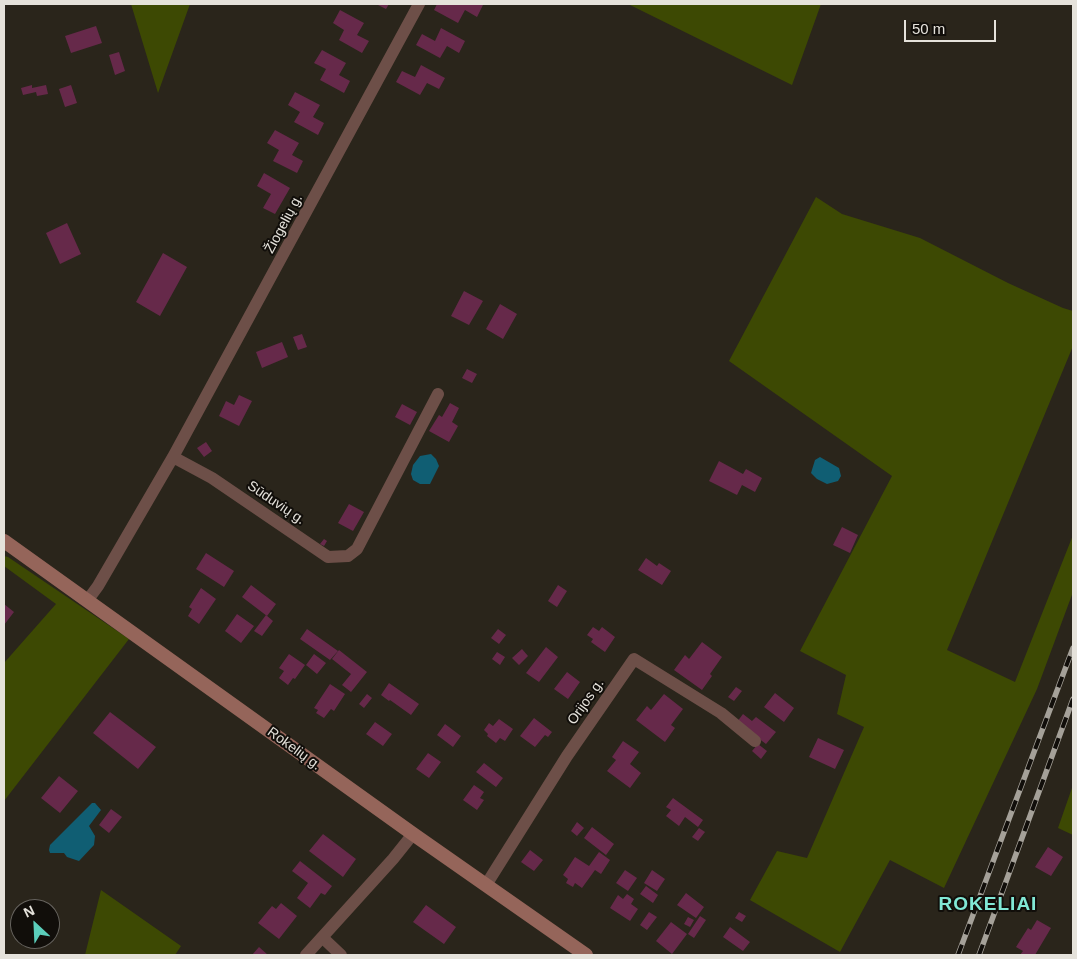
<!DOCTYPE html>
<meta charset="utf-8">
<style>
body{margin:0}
#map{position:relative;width:1077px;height:959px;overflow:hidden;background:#2a251b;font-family:Helvetica,sans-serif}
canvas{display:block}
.frame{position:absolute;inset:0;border:5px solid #e5e2db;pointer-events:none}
.north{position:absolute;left:10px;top:899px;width:50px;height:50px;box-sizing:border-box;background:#110e0a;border:1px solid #66635e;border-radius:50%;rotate:335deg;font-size:14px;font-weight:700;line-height:20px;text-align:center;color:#e5e2db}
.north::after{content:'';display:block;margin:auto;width:18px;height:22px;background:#5bcebb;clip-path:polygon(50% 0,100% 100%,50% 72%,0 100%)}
.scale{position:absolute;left:904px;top:20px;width:92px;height:22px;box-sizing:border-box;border:2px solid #e5e2db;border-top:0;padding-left:6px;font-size:15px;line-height:18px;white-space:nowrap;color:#e5e2db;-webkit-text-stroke:4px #110e0a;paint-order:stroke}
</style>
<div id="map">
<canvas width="1077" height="959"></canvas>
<div class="frame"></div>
<div class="north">N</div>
<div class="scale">50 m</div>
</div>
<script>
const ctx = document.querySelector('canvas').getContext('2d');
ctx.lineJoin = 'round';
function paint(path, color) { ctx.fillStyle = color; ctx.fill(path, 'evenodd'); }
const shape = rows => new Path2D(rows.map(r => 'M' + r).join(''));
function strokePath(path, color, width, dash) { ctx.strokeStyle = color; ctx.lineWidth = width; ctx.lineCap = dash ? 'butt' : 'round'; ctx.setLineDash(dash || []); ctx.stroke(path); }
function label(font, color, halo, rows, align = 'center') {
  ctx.font = font + ' Helvetica,sans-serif'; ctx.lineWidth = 4; ctx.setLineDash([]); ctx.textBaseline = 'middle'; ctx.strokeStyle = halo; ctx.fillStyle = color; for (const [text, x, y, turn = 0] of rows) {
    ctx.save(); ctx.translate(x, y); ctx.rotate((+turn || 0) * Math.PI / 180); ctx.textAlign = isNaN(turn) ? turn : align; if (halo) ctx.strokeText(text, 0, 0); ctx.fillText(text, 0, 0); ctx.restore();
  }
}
const green = shape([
 [131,4,190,4,158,93],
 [628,4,821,4,792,85],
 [816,197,842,214,920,238,1008,283,1063,308,1073,311,1073,346,947,650,1015,682,1073,535,1073,592,1037,689,944,888,890,860,840,952,750,900,777,851,807,858,864,727,837,714,846,675,800,651,892,476,729,361],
 [4,556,8,557,129,639,4,801,4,663,56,604,4,566],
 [1073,785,1073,835,1058,828],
 [101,890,181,946,175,955,85,955]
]);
const water = shape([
 [431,454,436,459,439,466,430,484,420,484,413,480,411,474,413,465,420,456],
 [820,457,839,468,841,476,838,481,827,484,817,479,811,473,815,460],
 [92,803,95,803,101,810,89,826,95,836,94,845,79,861,67,857,64,853,50,853,49,850,50,845]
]);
const building = shape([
 [376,4,389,4,386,9],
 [437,4,480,4,483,5,477,17,465,10,458,23,434,10],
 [340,10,364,23,357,35,369,41,362,53,339,40,344,30,333,23],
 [96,26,102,43,71,53,65,36],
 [441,28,465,41,459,53,447,46,440,58,416,45,422,34,435,41],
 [322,50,346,63,339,75,350,81,344,93,320,80,326,69,314,63],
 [119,52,125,71,115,75,109,55],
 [421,65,445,78,439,89,427,83,420,95,396,82,402,71,415,77],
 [32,85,32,88,46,85,48,94,37,96,36,92,23,95,21,88],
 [71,85,77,103,65,107,59,89],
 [295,92,320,105,313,117,324,123,318,135,294,122,300,112,288,105],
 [275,130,299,143,292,155,303,161,297,173,273,161,279,150,267,143],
 [264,173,290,188,275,214,263,208,271,194,257,186],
 [67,223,81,254,60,264,46,233],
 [163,253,187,267,160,316,136,302],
 [464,291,483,301,469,325,451,316],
 [500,304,517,314,503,339,486,329],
 [302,334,307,347,298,350,293,337],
 [282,342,288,357,262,368,256,352],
 [467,369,477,374,472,383,462,378],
 [239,395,252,401,239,426,219,416,226,401,234,405],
 [450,403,459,408,452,422,458,426,449,442,429,431,439,415,442,417],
 [402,404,417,412,410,425,395,417],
 [206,442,212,451,204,457,197,448],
 [719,461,743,474,746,469,762,478,755,492,742,485,737,495,709,481],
 [349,504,364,512,353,531,338,523],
 [842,527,858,535,850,553,833,545],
 [324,539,327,541,324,546,320,544],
 [206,553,234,571,224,587,196,569],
 [646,558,657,566,659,563,671,571,662,585,638,570],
 [251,585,276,604,267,616,242,597],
 [558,585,567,591,557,607,548,601],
 [201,588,216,599,199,624,188,616,192,609,189,607],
 [4,604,14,612,4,625],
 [237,614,254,626,241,643,225,631],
 [266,615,273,621,262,636,254,631],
 [593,627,599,631,602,627,615,637,605,652,591,642,593,639,587,635],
 [307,629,338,651,330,660,300,639],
 [498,629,506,635,499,644,491,638],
 [702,642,722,657,710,674,712,676,702,690,674,670,685,655,689,659],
 [546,647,558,657,539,682,526,673],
 [522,649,528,656,519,665,512,658],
 [339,650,367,672,351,692,342,685,351,674,332,659],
 [497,652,505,657,500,665,492,659],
 [289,654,305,665,295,679,293,678,288,685,279,678,284,671,279,668],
 [314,654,326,663,317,674,306,665],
 [567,672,580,682,568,699,554,689],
 [389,683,419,704,411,715,390,700,389,701,381,695],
 [330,684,345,694,334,711,331,709,324,718,316,713,318,710,314,708],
 [736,687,742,691,734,701,728,697],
 [775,693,794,708,784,722,764,707],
 [367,694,372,698,364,708,359,704],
 [664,694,683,709,671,725,675,728,665,742,636,720,647,706,651,710],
 [110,712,156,747,138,769,93,733],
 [743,714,752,721,756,717,776,732,766,744,737,722],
 [534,718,552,732,548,737,545,735,535,747,520,736],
 [499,719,513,729,505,741,500,738,496,743,487,736,488,734,484,730,489,723,493,726],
 [375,722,392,734,383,746,366,734],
 [445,724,461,736,453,747,437,735],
 [818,738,844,750,835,769,809,757],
 [623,741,639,752,630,764,641,773,630,788,607,771,616,760,612,757],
 [758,744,767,751,761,759,752,751],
 [428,753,441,762,429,778,416,769],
 [484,763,503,778,496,787,476,772],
 [59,776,78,791,60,813,41,798],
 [474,785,484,792,480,798,484,800,477,810,463,800],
 [673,798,703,820,698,827,685,817,679,826,666,816,671,810,666,807],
 [111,809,122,817,109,833,99,825],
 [577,822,584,828,577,836,571,831],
 [592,827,614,844,606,855,584,838],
 [699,828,705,832,698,841,692,837],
 [323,834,356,859,343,877,309,851],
 [1048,847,1063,857,1051,876,1035,867],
 [530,850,543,860,534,871,521,862],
 [599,852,610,860,601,874,595,870,582,888,575,883,573,887,566,883,568,879,563,875,575,857,589,866],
 [300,861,332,886,325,895,321,893,310,908,297,898,308,883,292,871],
 [625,870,637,878,628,891,616,883],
 [652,870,665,879,657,891,644,883],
 [646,886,658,895,653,903,640,894],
 [686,893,704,907,696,918,677,905],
 [627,894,634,899,631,904,638,909,630,921,610,908,618,895,623,899],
 [281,903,297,916,279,939,258,923,272,906,276,909],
 [426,905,456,927,444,944,413,922],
 [649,912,657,917,647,930,640,925],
 [739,912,746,916,742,922,735,918],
 [700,916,706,920,694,938,688,934],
 [688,917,694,920,690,927,684,924],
 [1037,920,1051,928,1035,955,1020,955,1023,951,1016,947,1028,928,1031,930],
 [671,922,687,934,672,954,656,941],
 [730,927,750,942,743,951,723,937],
 [259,947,268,955,252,955]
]);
const minor = shape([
 [173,457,212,478,328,557,348,556,357,549,438,394],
 [87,601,98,586,173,457,419,4],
 [486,885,567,756,634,659,721,713,755,741],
 [323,938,341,955],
 [306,955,393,859,413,834]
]);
const secondary = shape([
 [4,541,413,834,586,955]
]);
const rail = shape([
 [958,955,1073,648],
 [979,955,1073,699]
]);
const streetNames = [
 ["Žiogelių g.",284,224,-62],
 ["Sūduvių g.",276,503,34],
 ["Orijos g.",586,702,-55],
 ["Rokelių g.",294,749,36]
];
const districtNames = [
 ["ROKELIAI",988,905]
];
paint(green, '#3d4903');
paint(water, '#105e73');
paint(building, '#66294a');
strokePath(minor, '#6d4f48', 12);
strokePath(secondary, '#95655a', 14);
strokePath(rail, '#a5a199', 5.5);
strokePath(rail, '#110e0a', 4, [11]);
label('14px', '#e5e2db', '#110e0a', streetNames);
ctx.letterSpacing = '1px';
label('bold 19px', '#81e8d5', '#110e0a', districtNames);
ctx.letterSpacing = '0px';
</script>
